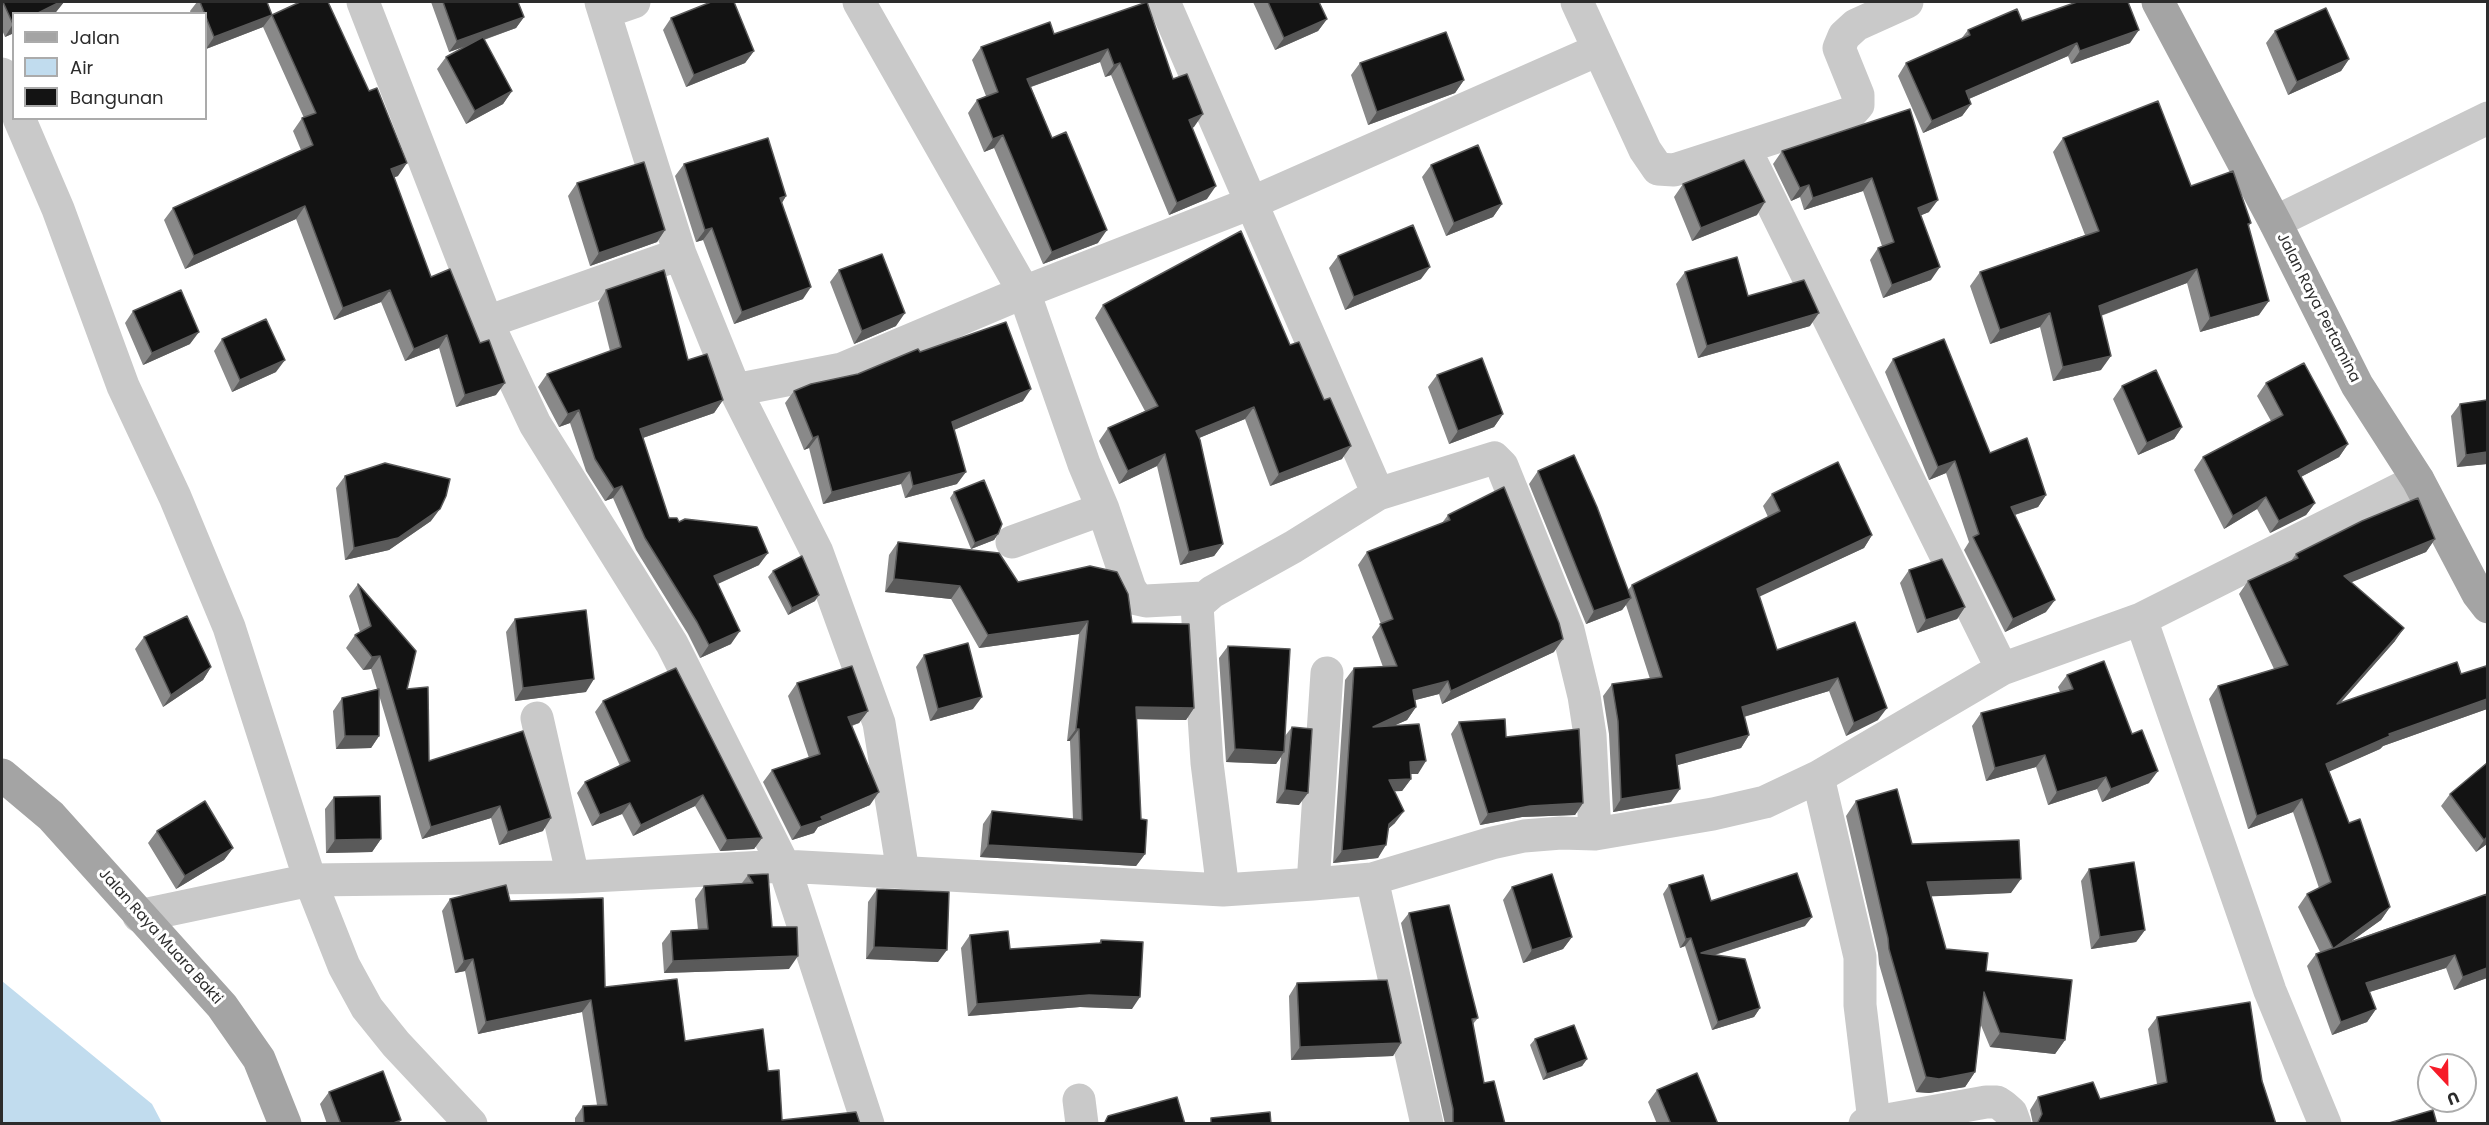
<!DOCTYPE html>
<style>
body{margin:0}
#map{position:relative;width:2489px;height:1125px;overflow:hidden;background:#fff;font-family:Poppins,sans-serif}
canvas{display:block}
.frame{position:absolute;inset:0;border:3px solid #2c2c2c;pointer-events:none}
.legend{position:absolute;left:12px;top:12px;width:195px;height:108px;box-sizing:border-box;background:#fff;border:2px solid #ababab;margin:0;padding:8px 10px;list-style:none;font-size:18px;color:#2c2c2c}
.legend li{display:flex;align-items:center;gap:12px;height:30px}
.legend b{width:30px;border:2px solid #ababab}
.north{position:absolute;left:2417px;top:1053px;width:60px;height:60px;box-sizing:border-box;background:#fff;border:2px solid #ababab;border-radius:50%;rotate:158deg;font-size:16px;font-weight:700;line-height:24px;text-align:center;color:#2c2c2c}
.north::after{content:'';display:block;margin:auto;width:21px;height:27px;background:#f61b28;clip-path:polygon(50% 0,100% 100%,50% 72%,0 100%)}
</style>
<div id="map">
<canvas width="2489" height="1125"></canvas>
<div class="frame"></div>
<ul class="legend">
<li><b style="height:8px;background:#a4a4a4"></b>Jalan</li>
<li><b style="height:16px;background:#c1dcee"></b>Air</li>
<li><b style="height:16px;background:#131313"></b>Bangunan</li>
</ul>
<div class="north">U</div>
</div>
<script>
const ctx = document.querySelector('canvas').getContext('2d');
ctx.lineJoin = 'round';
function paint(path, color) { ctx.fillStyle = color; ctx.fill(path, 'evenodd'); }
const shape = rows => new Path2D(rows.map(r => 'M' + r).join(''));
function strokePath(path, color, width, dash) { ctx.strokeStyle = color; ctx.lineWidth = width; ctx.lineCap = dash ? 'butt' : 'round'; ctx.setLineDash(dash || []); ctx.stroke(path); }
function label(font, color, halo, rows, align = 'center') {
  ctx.font = font + ' Poppins,sans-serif'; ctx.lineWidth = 6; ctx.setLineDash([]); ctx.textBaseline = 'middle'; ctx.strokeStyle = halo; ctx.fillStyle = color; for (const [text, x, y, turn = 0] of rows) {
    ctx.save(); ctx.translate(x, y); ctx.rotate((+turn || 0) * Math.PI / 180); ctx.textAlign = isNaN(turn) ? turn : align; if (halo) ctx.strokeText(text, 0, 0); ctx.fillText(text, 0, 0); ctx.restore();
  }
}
const water = shape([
 [2,981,152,1104,162,1123,2,1123]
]);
const minor = shape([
 [363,2,487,322,535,424,672,644,784,866,868,1124],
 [601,2,680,254,735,390,817,552,879,723,903,872],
 [859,2,1024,292,1084,464,1103,509,1130,589,1137,599,1146,601,1203,598],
 [1164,2,1378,494],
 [1577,2,1645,150,1658,169,1674,170,1851,113,1858,105,1858,95,1839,48,1844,36,1856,25,1907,2],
 [605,12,634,2],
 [2,74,14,105],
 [19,118,58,209,123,386,175,497,229,627,310,880,344,966,367,1008,396,1044,471,1124],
 [1745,149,2002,669],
 [2275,222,2488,118],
 [487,322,680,254],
 [735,390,842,369,1024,292,1251,203,1598,50],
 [1012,542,1103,509],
 [2141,619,2270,991,2325,1124],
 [537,718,573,877],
 [1818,777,1860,957,1860,1005,1874,1121],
 [1372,879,1427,1124],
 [1313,884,1327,673],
 [1223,890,1207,763,1197,605,1212,592,1293,547,1378,494,1494,458,1502,466,1568,630,1584,696,1590,735,1595,834],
 [139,916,310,880,573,877,784,866,1223,890,1313,884,1372,879,1492,843,1524,836,1561,833,1595,834,1713,814,1765,802,1818,777,2002,669,2141,619,2418,480],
 [1079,1100,1082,1124],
 [1865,1124,1986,1102,1997,1102,2003,1106,2011,1113,2015,1124]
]);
const primary = shape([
 [2158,2,2275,222,2357,385,2418,480,2478,594,2488,607],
 [2,775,51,816,222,1006,259,1059,285,1124]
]);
const wall = shape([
 [2,2,64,2,56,12,14,14,14,33,5,37,2,30],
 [197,2,267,2,272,15,398,176,394,177,431,277,496,395,456,407,439,348,405,361,381,302,334,320,296,219,185,269,164,220,173,208,301,150,293,131,302,118,304,118,263,27,206,49,206,14,191,14,190,11],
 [431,2,518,2,524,17,516,28,484,40,512,91,503,104,466,124,437,69,446,57,464,47,449,52],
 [1147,2,1173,79,1194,127,1192,128,1207,199,1169,215,1111,75,1105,77,1100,62,1031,87,1052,138,1098,243,1043,264,994,148,984,152,968,113,977,100,986,96,972,60,981,47,1054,34],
 [1253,2,1319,2,1327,19,1318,31,1275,50],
 [671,18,754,51,745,63,686,87,663,30],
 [2022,21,2130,43,2071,64,2068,56,1969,99,1971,104,1962,116,1923,133,1898,76,1906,63,1961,39,1968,30],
 [2275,31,2349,59,2341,71,2288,95,2266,43],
 [1360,63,1464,80,1455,93,1368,125,1351,75],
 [1910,109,1929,212,1921,215,1931,280,1883,298,1870,260,1878,248,1882,246,1863,191,1804,210,1800,197,1791,201,1773,164,1782,151],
 [2063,138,2191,186,2251,223,2248,227,2259,315,2200,332,2187,283,2101,316,2101,370,2053,381,2040,327,1990,344,1970,286,1980,272,2085,235,2053,152],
 [684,164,786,196,782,203,803,299,734,324,703,240,696,242,675,176],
 [1431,165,1502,204,1493,217,1446,236,1422,177],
 [577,183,665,230,657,242,590,266,568,196],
 [1683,184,1757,215,1692,241,1674,197],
 [1338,256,1421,279,1345,310,1329,268],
 [839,270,896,326,854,344,830,282],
 [1685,272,1748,296,1810,326,1698,358,1676,284],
 [606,290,688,360,723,400,714,413,643,438,669,518,759,565,718,584,731,644,700,658,688,634,636,550,613,498,605,501,586,471,570,423,559,427,538,387,547,374,610,351,598,303],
 [1103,305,1290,345,1342,459,1270,486,1245,419,1199,438,1223,544,1214,556,1180,565,1157,466,1119,484,1099,441,1108,428,1145,411,1095,318],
 [133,311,190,344,143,365,125,323],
 [222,339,276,372,232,392,214,351],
 [920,352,1023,401,954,430,957,484,905,498,901,484,823,504,809,448,804,450,785,403,794,391,858,374],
 [1893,359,1990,453,2046,495,2038,507,2015,515,2046,612,2005,632,1964,550,1969,542,1946,473,1929,480,1885,372],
 [1437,375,1503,414,1494,427,1449,444,1428,387],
 [2266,383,2348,444,2339,457,2301,477,2315,503,2306,515,2270,533,2257,509,2224,529,2194,470,2203,457,2271,421,2257,396],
 [2122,386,2182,427,2174,439,2138,455,2113,399],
 [2487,400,2487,464,2457,467,2451,416,2460,404],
 [1538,471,1628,590,1632,585,1768,517,1763,506,1772,494,1872,535,1864,548,1759,596,1777,650,1855,622,1878,720,1846,736,1829,691,1744,717,1749,735,1741,748,1677,765,1671,802,1613,812,1609,734,1603,696,1612,684,1650,679,1626,605,1622,610,1586,624,1529,484],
 [345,476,431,521,389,550,345,560,336,488],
 [954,492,998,534,994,540,971,549,950,498],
 [1448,515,1554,652,1442,704,1439,694,1415,700,1416,707,1407,720,1395,725,1418,774,1410,774,1411,779,1402,791,1395,791,1395,823,1388,829,1378,858,1333,863,1345,680,1354,668,1383,667,1372,637,1381,624,1358,565,1367,552,1442,523],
 [2435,539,2426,552,2351,582,2395,641,2340,703,2487,669,2487,709,2383,746,2380,749,2329,771,2349,823,2390,907,2381,920,2351,941,2487,894,2487,978,2454,990,2446,968,2369,992,2376,1009,2367,1022,2332,1035,2307,966,2316,954,2320,952,2298,907,2307,894,2319,888,2293,812,2248,829,2209,699,2218,686,2274,669,2239,594,2248,581,2291,561,2296,554],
 [898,542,1018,582,1132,623,1194,708,1186,720,1136,719,1141,819,1145,854,1136,866,980,857,983,824,992,811,1073,819,1070,741,1067,741,1079,634,979,648,951,599,885,592,889,555],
 [1909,570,1965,607,1957,619,1917,633,1900,583],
 [773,571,815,601,788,615,768,577],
 [358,584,407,689,429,761,543,831,499,845,491,818,422,839,379,695,379,736,371,748,336,749,333,711,342,698,377,689,371,669,363,670,346,648,355,635,360,632,349,596],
 [515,619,586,692,515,701,506,632],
 [144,637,211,667,203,680,163,707,135,649],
 [1228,646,1285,736,1292,727,1299,805,1276,803,1281,757,1276,764,1226,762,1219,658],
 [924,655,973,709,930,721,916,667],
 [2067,675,2149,783,2102,802,2097,789,2048,805,2036,767,1986,781,1972,726,1981,713,2060,692,2058,687],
 [797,683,868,711,859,723,852,726,870,805,818,827,814,833,792,840,763,782,772,770,809,758,788,696],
 [603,701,762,838,754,849,720,851,695,806,633,836,622,814,592,826,577,793,585,782,620,766,595,712],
 [1459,722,1583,803,1575,815,1522,817,1480,825,1451,734],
 [2450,794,2487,844,2476,852,2441,806],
 [334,797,381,839,372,852,326,853,325,809],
 [1856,801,1912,844,2011,893,1931,896,1946,949,1986,971,2065,1040,2055,1054,1990,1047,1980,1023,1975,1072,1965,1087,1929,1093,1916,1092,1879,964,1878,953,1846,816],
 [157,831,233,848,224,860,176,889,148,843],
 [2089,869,2145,930,2136,942,2091,949,2081,881],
 [768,874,772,927,789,969,664,973,662,943,671,931,698,930,695,899,704,886,742,883,748,875],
 [1669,885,1711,901,1805,926,1715,955,1760,1008,1754,1017,1712,1030,1685,946,1680,948,1663,894],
 [1512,887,1572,937,1563,949,1523,963,1503,900],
 [877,889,938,962,866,959,868,902],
 [450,899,510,901,605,987,685,1041,768,1071,782,1120,860,1124,575,1124,575,1118,583,1106,597,1105,582,1012,478,1034,465,971,455,973,442,911],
 [1409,913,1478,1018,1473,1024,1484,1083,1505,1124,1445,1124,1401,923],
 [970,935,1010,949,1099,943,1101,940,1132,1009,1080,1007,968,1016,961,948],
 [1297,983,1401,1043,1393,1056,1291,1060,1289,996],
 [2157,1017,2262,1081,2276,1124,2033,1124,2030,1110,2038,1097,2100,1099,2157,1084,2148,1029],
 [1535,1039,1587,1059,1582,1066,1543,1080,1530,1045],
 [1657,1090,1718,1124,1657,1124,1648,1102],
 [329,1092,401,1120,398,1124,327,1124,320,1104]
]);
const shadedWall = shape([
 [60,2,64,2,56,12,53,14,36,14],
 [272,15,263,27,206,49,214,37],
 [524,17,516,28,449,52,457,41],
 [1327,19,1318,31,1275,50,1284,38],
 [13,24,14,33,5,37],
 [2139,30,2130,43,2071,64,2080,51],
 [2077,43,2068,56,1957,104,1966,91],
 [1108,49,1100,62,1019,91,1027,79],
 [754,51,745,63,686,87,694,75],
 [2349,59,2341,71,2288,95,2297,82],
 [1120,63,1111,75,1105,77,1114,65],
 [1464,80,1455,93,1368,125,1377,112],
 [512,91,503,104,466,124,475,111],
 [1971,104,1962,116,1923,133,1932,121],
 [1203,114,1194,127,1180,132,1189,120],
 [1003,135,994,148,984,152,993,139],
 [407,163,398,176,382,182,391,169],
 [1872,178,1863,191,1804,210,1813,198],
 [1809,185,1800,197,1791,201,1800,188],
 [1216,186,1207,199,1169,215,1177,203],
 [786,196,778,209,780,198],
 [1938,200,1929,212,1910,220,1918,208],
 [1765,202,1757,215,1692,241,1701,228],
 [1502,204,1493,217,1446,236,1454,223],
 [305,206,296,219,185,269,194,256],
 [712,228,703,240,696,242,705,230],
 [665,230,657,242,590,266,599,253],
 [1107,230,1098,243,1043,264,1052,252],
 [1430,267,1421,279,1345,310,1354,297],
 [1940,267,1931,280,1883,298,1892,285],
 [2197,269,2187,283,2089,320,2099,306],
 [811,287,803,299,734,324,742,312],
 [390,290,381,302,334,320,343,308],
 [2269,301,2259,315,2200,332,2210,318],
 [905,313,896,326,854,344,862,331],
 [1819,313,1810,326,1698,358,1707,346],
 [2050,313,2040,327,1990,344,2000,330],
 [199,332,190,344,143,365,152,353],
 [447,335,439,348,405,361,414,349],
 [2111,356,2101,370,2053,381,2063,367],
 [285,360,276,372,232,392,240,380],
 [505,383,496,395,456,407,465,395],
 [1031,389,1023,401,944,434,952,422],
 [723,400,714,413,631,442,640,429],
 [1254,407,1245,419,1187,443,1196,431],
 [579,410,570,423,559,427,568,414],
 [1503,414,1494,427,1449,444,1458,431],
 [2182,427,2174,439,2138,455,2147,443],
 [818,436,809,448,804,450,813,438],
 [2348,444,2339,457,2289,483,2298,471],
 [1351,446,1342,459,1270,486,1279,474],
 [2487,452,2487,464,2457,467,2466,455],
 [1165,454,1157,466,1119,484,1128,471],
 [1955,461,1946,473,1929,480,1938,467],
 [910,472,901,484,823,504,832,492],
 [966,472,957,484,905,498,913,486],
 [622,486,613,498,605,501,614,489],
 [2046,495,2038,507,2002,519,2011,507],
 [2266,497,2257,509,2224,529,2233,516],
 [2315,503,2306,515,2270,533,2279,521],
 [440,509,431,521,389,550,345,560,354,548],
 [998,534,994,540,971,549,975,543],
 [1872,535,1864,548,1748,602,1757,589],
 [2435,539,2426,552,2335,589,2344,576],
 [1223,544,1214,556,1180,565,1189,552],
 [768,553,759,565,706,589,714,576],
 [894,579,960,586,951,599,885,592],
 [819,595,815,601,788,615,792,608],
 [1631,598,1622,610,1586,624,1594,611],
 [2055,600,2046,612,2005,632,2013,619],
 [1965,607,1957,619,1917,633,1926,620],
 [1088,621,1079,634,979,648,988,635],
 [2404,628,2395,641,2328,717,2337,704],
 [740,631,731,644,700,658,709,645],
 [1563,639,1554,652,1442,704,1451,691],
 [380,656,371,669,363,670,372,657],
 [211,667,203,680,163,707,171,695],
 [1838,678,1829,691,1733,720,1742,707],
 [594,679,586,692,515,701,523,688],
 [1448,681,1439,694,1404,703,1413,690],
 [982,697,973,709,930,721,938,709],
 [2487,699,2487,709,2383,746,2380,749,2317,777,2326,764,2389,734],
 [1136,707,1194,708,1186,720,1127,719],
 [1416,707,1407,720,1364,739,1373,727],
 [1887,708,1878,720,1846,736,1854,723],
 [868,711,859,723,840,729,848,717],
 [1076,729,1079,729,1070,741,1067,741],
 [1749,735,1741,748,1667,768,1676,755],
 [345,736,379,736,371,748,336,749],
 [1235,749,1284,752,1276,764,1226,762],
 [2045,755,2036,767,1986,781,1995,768],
 [1426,761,1418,774,1401,774,1410,762],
 [2158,771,2149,783,2102,802,2111,789],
 [2106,777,2097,789,2048,805,2057,792],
 [1411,779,1402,791,1380,792,1389,780],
 [1680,789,1671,802,1613,812,1621,799],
 [1285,790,1308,793,1299,805,1276,803],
 [879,792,870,805,818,827,814,833,792,840,801,827,821,817],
 [703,795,695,806,633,836,641,825],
 [2302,799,2293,812,2248,829,2257,816],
 [630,803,622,814,592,826,600,815],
 [1583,803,1575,815,1522,817,1480,825,1488,814,1530,806],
 [500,806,491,818,422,839,431,827],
 [1404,811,1395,823,1380,836,1389,824],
 [551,818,543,831,499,845,508,832],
 [2487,837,2487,844,2476,852,2484,840],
 [762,838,754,849,720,851,727,840],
 [381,839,372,852,326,853,335,840],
 [988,845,1145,854,1136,866,980,857],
 [1386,845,1378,858,1333,863,1342,851],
 [233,848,224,860,176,889,185,876],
 [2021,879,2011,893,1917,897,1927,882],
 [2390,907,2381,920,2324,961,2334,948],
 [1812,917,1805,926,1698,960,1701,953],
 [2145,930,2136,942,2091,949,2100,937],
 [1572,937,1563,949,1523,963,1532,950],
 [1691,938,1685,946,1680,948,1686,939],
 [874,947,947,950,938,962,866,959],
 [2455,955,2446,968,2357,996,2366,983],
 [798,956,789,969,664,973,673,961],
 [473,959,465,971,455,973,464,961],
 [2487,968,2487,978,2454,990,2463,977],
 [1089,995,1140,997,1132,1009,1080,1007,968,1016,977,1004],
 [591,1000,582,1012,478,1034,486,1022],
 [1760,1008,1754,1017,1712,1030,1718,1022],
 [2376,1009,2367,1022,2332,1035,2341,1022],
 [2000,1033,2065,1040,2055,1054,1990,1047],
 [1401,1043,1393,1056,1291,1060,1300,1047],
 [1587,1059,1582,1066,1543,1080,1547,1074],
 [1975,1072,1965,1087,1929,1093,1916,1092,1926,1077]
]);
const building = shape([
 [3,2,60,2,36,14,14,14,13,24,3,2],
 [200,2,267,2,272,15,214,37,200,2],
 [300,2,328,2,369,91,377,88,407,163,391,169,431,277,450,269,480,343,489,340,505,383,465,395,447,335,414,349,390,290,343,308,305,206,194,256,173,208,313,145,302,118,316,113,272,15,300,2],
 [443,2,518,2,524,17,457,41,443,2],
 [711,2,734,2,754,51,694,75,671,18,711,2],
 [1147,2,1173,79,1187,74,1203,114,1189,120,1216,186,1177,203,1120,63,1114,65,1108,49,1027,79,1052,138,1066,132,1107,230,1052,252,1003,135,993,139,977,100,998,92,981,47,1050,22,1054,34,1147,2],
 [1268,2,1319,2,1327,19,1284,38,1268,2],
 [2077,2,2128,2,2139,30,2080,51,2077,43,1966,91,1971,104,1932,121,1906,63,1970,35,1968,30,2017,9,2022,21,2077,2],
 [2326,8,2349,59,2297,82,2275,31,2326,8],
 [1446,32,1464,80,1377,112,1360,63,1446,32],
 [483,37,512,91,475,111,446,57,483,37],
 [2158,101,2191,186,2233,171,2251,223,2248,224,2269,301,2210,318,2197,269,2099,306,2111,356,2063,367,2050,313,2000,330,1980,272,2099,231,2063,138,2158,101],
 [1910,109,1938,200,1918,208,1940,267,1892,285,1878,248,1894,242,1872,178,1813,198,1809,185,1800,188,1782,151,1910,109],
 [768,138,786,196,780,198,811,287,742,312,712,228,705,230,684,164,768,138],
 [1478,145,1502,204,1454,223,1431,165,1478,145],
 [1744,160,1765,202,1701,228,1683,184,1744,160],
 [644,162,665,230,599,253,577,183,644,162],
 [1413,225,1430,267,1354,297,1338,256,1413,225],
 [1241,231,1290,345,1299,342,1324,400,1330,398,1351,446,1279,474,1254,407,1196,431,1200,440,1223,544,1189,552,1165,454,1128,471,1108,428,1158,406,1103,305,1241,231],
 [882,254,905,313,862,331,839,270,882,254],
 [1737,257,1748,296,1804,280,1819,313,1707,346,1685,272,1737,257],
 [664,270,688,360,707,354,723,400,640,429,669,518,677,518,679,522,685,519,757,527,768,553,714,576,740,631,709,645,697,622,645,538,622,486,614,489,595,459,579,410,568,414,547,374,621,347,606,290,664,270],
 [181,290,199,332,152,353,133,311,181,290],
 [266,319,285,360,240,380,222,339,266,319],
 [1006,322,1031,389,952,422,966,472,913,486,910,472,832,492,818,436,813,438,794,391,811,384,858,374,918,349,920,352,1006,322],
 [1944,339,1990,453,2027,438,2046,495,2011,507,2055,600,2013,619,1973,537,1979,534,1955,461,1938,467,1893,359,1944,339],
 [1482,358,1503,414,1458,431,1437,375,1482,358],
 [2304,363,2348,444,2298,471,2315,503,2279,521,2266,497,2233,516,2203,457,2283,415,2266,383,2304,363],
 [2156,370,2182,427,2147,443,2122,386,2156,370],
 [2487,400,2487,452,2466,455,2460,404,2487,400],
 [1574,455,1597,507,1631,598,1594,611,1538,471,1574,455],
 [1838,462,1872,535,1757,589,1777,650,1855,622,1887,708,1854,723,1838,678,1742,707,1749,735,1676,755,1680,789,1621,799,1618,721,1612,684,1662,677,1632,585,1780,511,1772,494,1838,462],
 [385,463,450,479,446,496,440,509,398,538,354,548,345,476,385,463],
 [984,480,1002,524,998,534,975,543,954,492,984,480],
 [1504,487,1559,623,1563,639,1451,691,1448,681,1413,690,1416,707,1373,727,1419,724,1426,761,1410,762,1411,779,1389,780,1404,811,1389,824,1386,845,1342,851,1354,668,1397,666,1380,624,1393,619,1367,552,1450,520,1448,515,1504,487],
 [2418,498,2435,539,2344,576,2404,628,2337,704,2457,662,2461,674,2486,666,2487,669,2487,699,2389,734,2390,736,2326,764,2349,823,2360,819,2390,907,2334,948,2487,894,2487,968,2463,977,2455,955,2366,983,2376,1009,2341,1022,2316,954,2333,948,2307,894,2331,882,2302,799,2257,816,2218,686,2288,665,2248,581,2298,558,2296,554,2362,521,2418,498],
 [898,542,999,553,1018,582,1090,566,1117,572,1128,594,1132,623,1189,624,1194,708,1136,707,1141,819,1147,820,1145,854,988,845,992,811,1082,820,1079,729,1076,729,1088,621,988,635,960,586,894,579,898,542],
 [802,556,819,595,792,608,773,571,802,556],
 [1942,559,1965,607,1926,620,1909,570,1942,559],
 [358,584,416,651,407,689,428,687,429,761,523,731,551,818,508,832,500,806,431,827,380,656,372,657,355,635,371,626,358,584],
 [586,610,594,679,523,688,515,619,586,610],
 [187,616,211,667,171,695,144,637,187,616],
 [968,643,982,697,938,709,924,655,968,643],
 [1228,646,1290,649,1284,752,1235,749,1228,646],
 [2104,661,2132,734,2142,730,2158,771,2111,789,2106,777,2057,792,2045,755,1995,768,1981,713,2073,689,2067,675,2104,661],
 [852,666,868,711,848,717,879,792,821,817,823,820,801,827,772,770,820,754,797,683,852,666],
 [676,668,762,838,727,840,703,795,641,825,630,803,600,815,585,782,630,761,603,701,676,668],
 [379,689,379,736,345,736,342,698,379,689],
 [1505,719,1506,737,1579,729,1583,803,1530,806,1488,814,1459,722,1505,719],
 [1292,727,1312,729,1308,793,1285,790,1292,727],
 [2487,763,2487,837,2484,840,2450,794,2487,763],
 [1897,789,1912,844,2019,840,2021,879,1927,882,1946,949,1988,953,1986,971,2072,980,2065,1040,2000,1033,1984,992,1975,1072,1939,1079,1926,1077,1889,949,1888,938,1856,801,1897,789],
 [380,796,381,839,335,840,334,797,380,796],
 [205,801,233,848,185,876,157,831,205,801],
 [2134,862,2145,930,2100,937,2089,869,2134,862],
 [1797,873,1812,917,1701,953,1745,959,1760,1008,1718,1022,1691,938,1686,939,1669,885,1703,875,1711,901,1797,873],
 [768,874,772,927,797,927,798,956,673,961,671,931,708,929,704,886,753,883,748,875,768,874],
 [1552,874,1572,937,1532,950,1512,887,1552,874],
 [506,885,510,901,603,898,605,987,677,979,685,1041,763,1029,768,1071,779,1070,782,1120,856,1112,860,1124,584,1124,583,1106,607,1105,591,1000,486,1022,473,959,464,961,450,899,506,885],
 [877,889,949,892,947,950,874,947,877,889],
 [1449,905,1478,1018,1472,1019,1484,1083,1494,1081,1505,1124,1453,1124,1453,1109,1409,913,1449,905],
 [1008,931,1010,949,1101,943,1101,940,1143,942,1140,997,1089,995,977,1004,970,935,1008,931],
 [1387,980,1401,1043,1300,1047,1297,983,1387,980],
 [2250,1002,2262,1081,2276,1124,2037,1124,2042,1114,2038,1097,2093,1082,2100,1099,2167,1082,2157,1017,2250,1002],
 [1574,1025,1587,1059,1547,1074,1535,1039,1574,1025],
 [383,1071,401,1120,391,1124,341,1124,329,1092,383,1071],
 [1697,1073,1718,1124,1671,1124,1657,1090,1697,1073],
 [1177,1097,1185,1124,1104,1124,1108,1116,1177,1097],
 [2433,1110,2437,1124,2389,1124,2389,1123,2433,1110],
 [1270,1112,1271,1124,1211,1124,1211,1118,1270,1112]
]);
const streetNames = [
 ["Jalan Raya Pertamina",2318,308,63],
 ["Jalan Raya Muara Bakti",160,937,48]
];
paint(water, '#c1dcee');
strokePath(minor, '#c9c9c9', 33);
strokePath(primary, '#a4a4a4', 33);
paint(wall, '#898989');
paint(shadedWall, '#5a5a5a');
paint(building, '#131313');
strokePath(building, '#5a5a5a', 1.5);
label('15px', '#2c2c2c', '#fff', streetNames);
</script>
